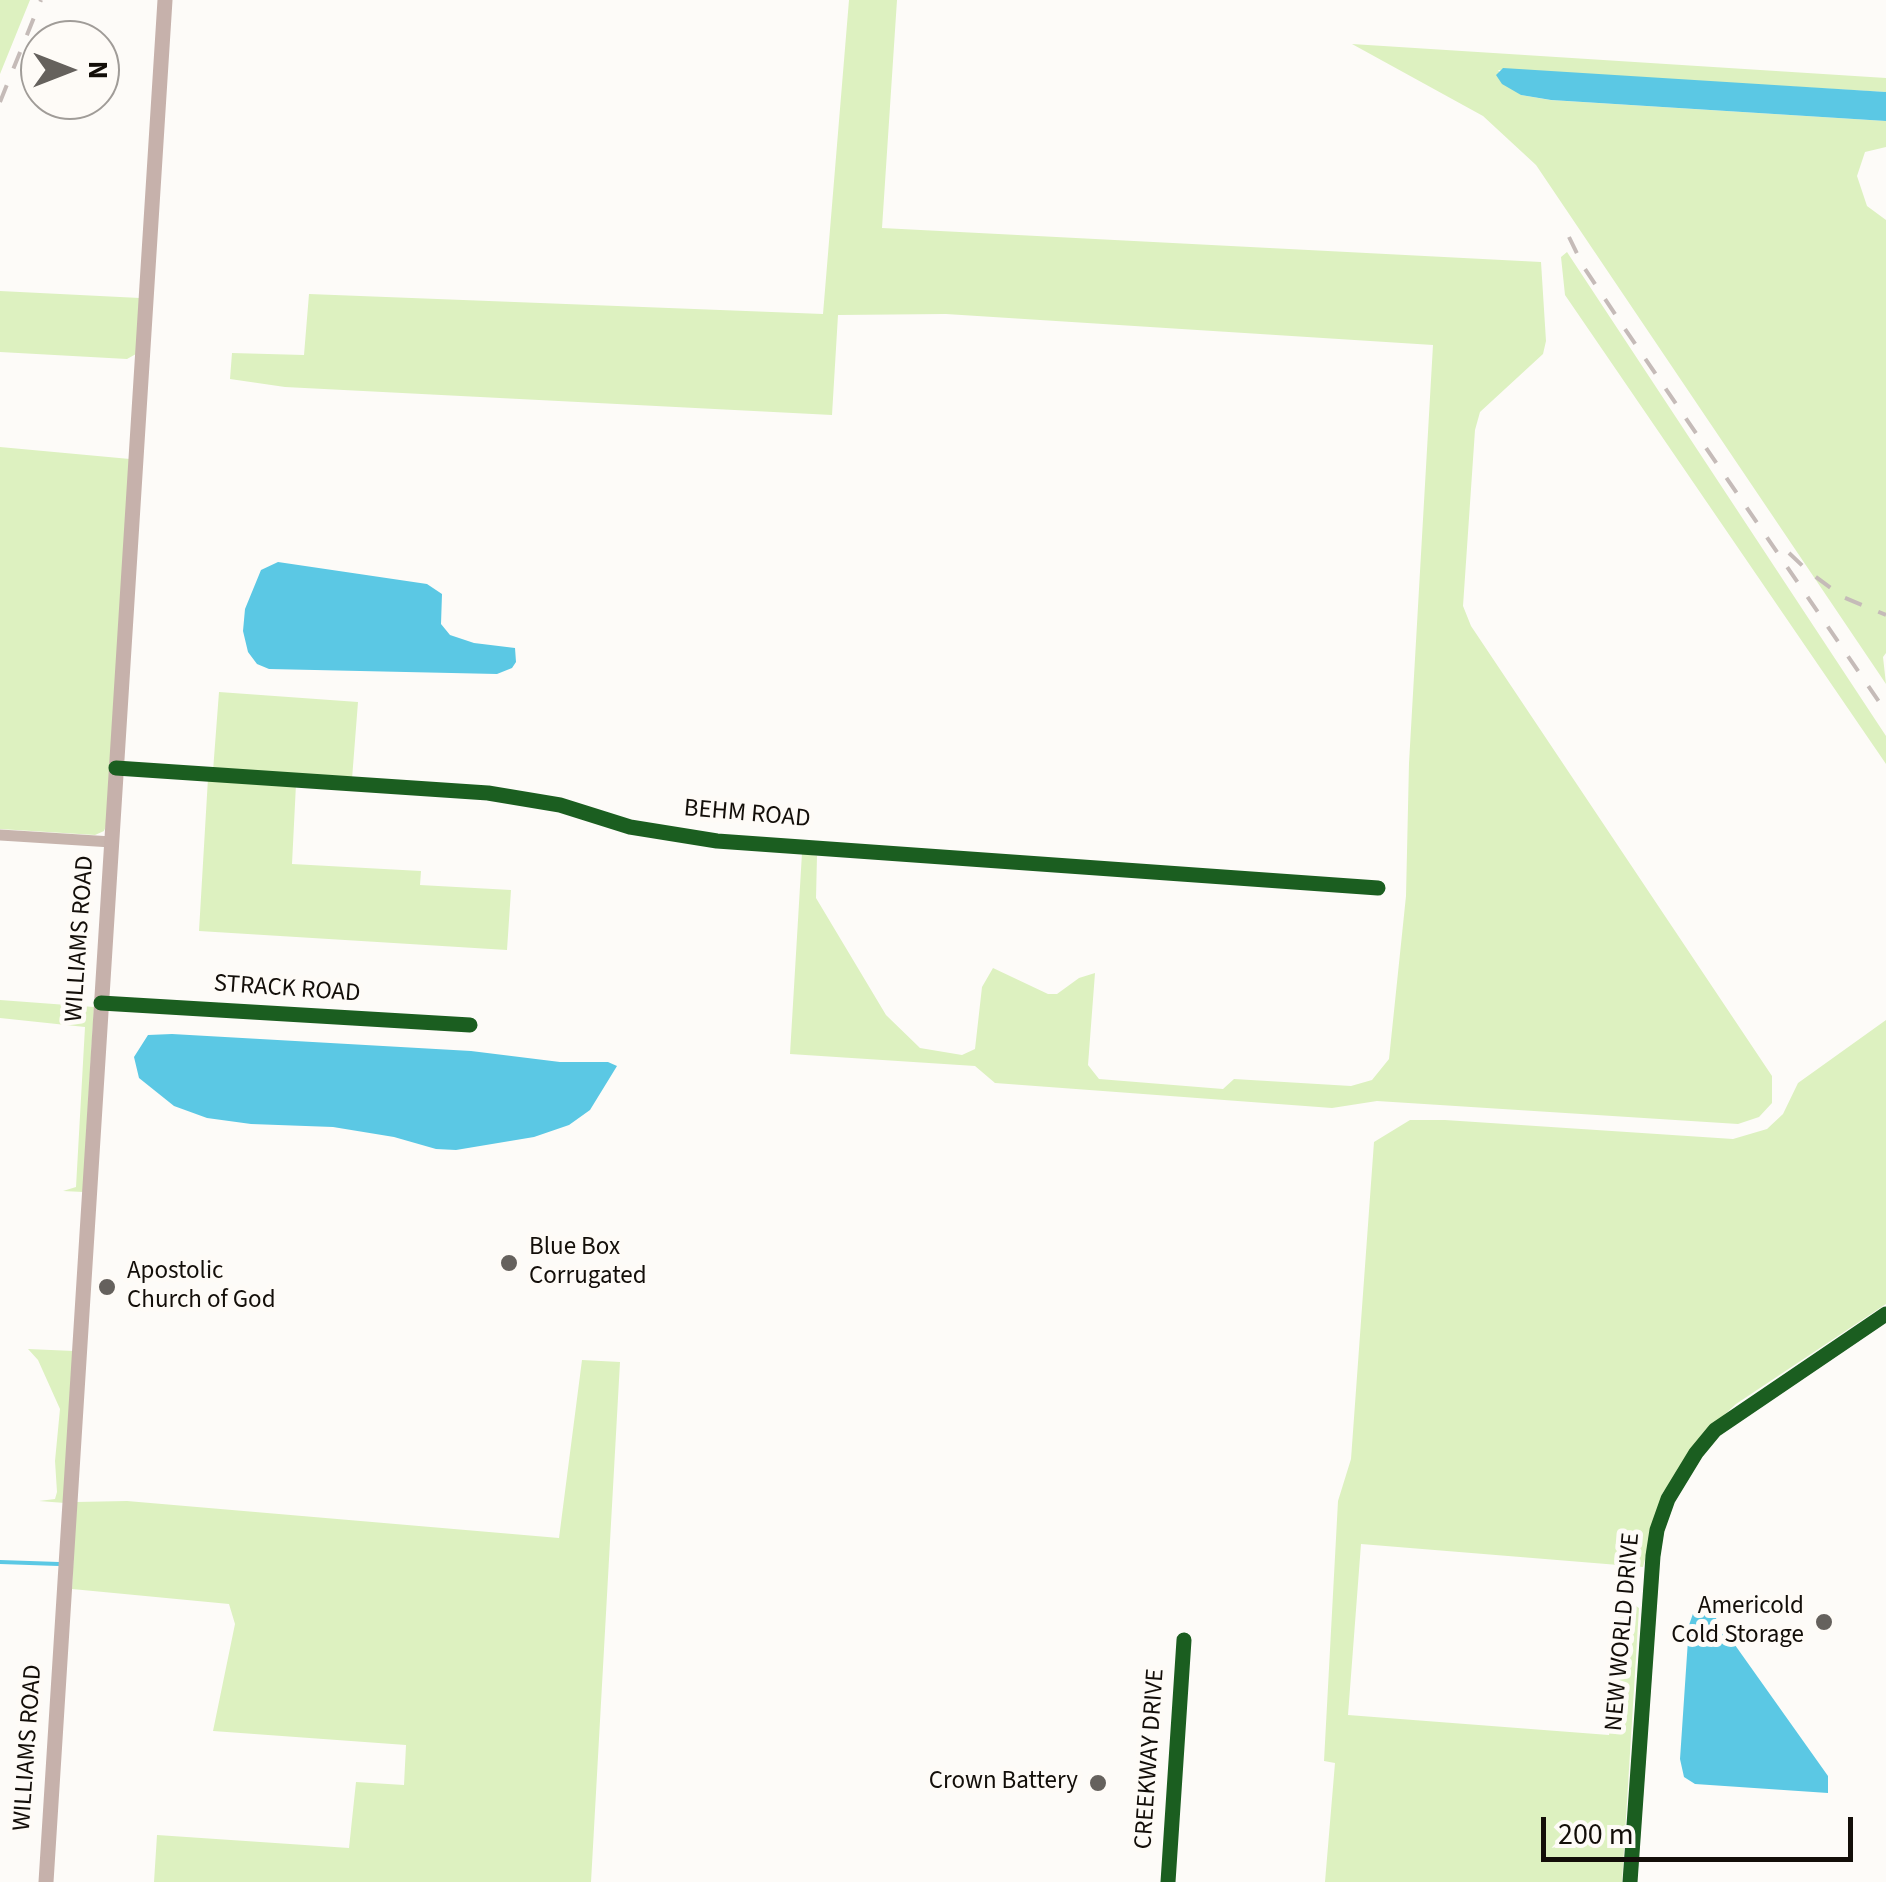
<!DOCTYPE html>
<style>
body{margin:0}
#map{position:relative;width:1886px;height:1882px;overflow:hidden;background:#fdfbf8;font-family:"Source Sans 3",sans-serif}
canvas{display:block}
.north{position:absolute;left:20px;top:20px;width:100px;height:100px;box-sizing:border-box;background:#fefbf7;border:2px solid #a09c98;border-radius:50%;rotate:90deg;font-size:28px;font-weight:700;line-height:40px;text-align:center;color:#130e09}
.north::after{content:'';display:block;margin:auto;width:35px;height:45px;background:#65615d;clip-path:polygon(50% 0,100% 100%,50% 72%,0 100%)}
.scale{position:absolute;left:1541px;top:1817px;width:312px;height:45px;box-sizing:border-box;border:5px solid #130e09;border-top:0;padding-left:12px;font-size:30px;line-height:35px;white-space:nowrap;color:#130e09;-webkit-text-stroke:8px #fefbf7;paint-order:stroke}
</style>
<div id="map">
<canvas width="1886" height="1882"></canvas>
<div class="north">N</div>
<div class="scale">200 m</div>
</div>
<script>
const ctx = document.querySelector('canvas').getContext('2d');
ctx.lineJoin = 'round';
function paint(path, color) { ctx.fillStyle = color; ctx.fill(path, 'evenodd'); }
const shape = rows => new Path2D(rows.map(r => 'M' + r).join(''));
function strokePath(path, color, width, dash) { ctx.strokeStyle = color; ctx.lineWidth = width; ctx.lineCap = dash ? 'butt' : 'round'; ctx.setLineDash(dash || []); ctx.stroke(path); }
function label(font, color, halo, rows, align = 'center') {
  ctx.font = font + ' "Source Sans 3",sans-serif'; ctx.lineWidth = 10; ctx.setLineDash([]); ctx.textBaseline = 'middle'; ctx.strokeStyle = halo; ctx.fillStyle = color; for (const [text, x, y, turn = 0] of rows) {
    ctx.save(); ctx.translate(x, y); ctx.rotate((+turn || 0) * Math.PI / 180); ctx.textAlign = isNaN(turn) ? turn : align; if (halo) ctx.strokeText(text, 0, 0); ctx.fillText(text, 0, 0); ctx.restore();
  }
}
const green = shape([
 [0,0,30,0,0,74],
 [849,0,897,0,882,228,1541,262,1546,341,1543,354,1480,412,1475,430,1463,606,1471,626,1772,1076,1772,1103,1759,1117,1738,1124,1377,1101,1332,1108,995,1083,975,1066,790,1054,802,853,817,856,816,898,886,1015,920,1048,962,1055,975,1049,982,987,993,968,1048,994,1057,994,1079,978,1095,973,1088,1065,1099,1079,1223,1089,1234,1079,1351,1086,1372,1080,1389,1059,1406,896,1409,763,1433,345,946,314,838,315,832,415,285,387,230,379,232,353,304,355,309,294,823,314],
 [1352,44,1886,78,1886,92,1498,70,1521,95,1550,100,1886,121,1886,147,1865,152,1857,176,1867,206,1886,220,1886,653,1883,657,1886,684,1536,165,1483,116],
 [1567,252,1886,736,1886,764,1565,295,1561,257],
 [0,291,140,298,136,354,127,359,0,352],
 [0,447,130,459,108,821,104,831,95,835,0,829],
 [219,692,358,702,352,779,213,771],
 [208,778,296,784,292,864,421,871,420,885,511,890,507,950,199,931],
 [0,1000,94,1007,83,1192,63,1191,76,1187,85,1027,0,1018],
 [1886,1020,1886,1304,1736,1404,1705,1433,1662,1494,1643,1567,1361,1544,1348,1715,1609,1735,1620,1595,1639,1608,1622,1882,1325,1882,1335,1763,1324,1761,1338,1501,1351,1459,1374,1142,1410,1120,1445,1120,1733,1139,1767,1129,1783,1114,1798,1083],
 [28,1349,74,1351,65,1503,39,1501,55,1499,57,1492,55,1461,60,1409,38,1360],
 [582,1360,620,1362,591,1882,154,1882,157,1835,349,1848,356,1782,404,1785,406,1745,213,1731,235,1624,229,1604,72,1589,76,1502,127,1501,559,1538]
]);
const water = shape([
 [1503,68,1886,92,1886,121,1551,100,1521,95,1502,84,1496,75],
 [278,562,427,584,442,594,441,624,450,635,474,643,515,648,516,662,512,668,497,674,269,669,257,664,248,652,243,631,245,609,261,570],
 [172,1034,471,1051,560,1062,608,1062,617,1066,590,1110,569,1125,534,1137,456,1150,436,1149,394,1137,333,1127,251,1124,207,1118,174,1106,139,1078,134,1057,148,1035],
 [1708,1607,1828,1776,1828,1793,1695,1784,1684,1777,1680,1759,1689,1625,1695,1608]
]);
const stream = shape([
 [0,1562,59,1564]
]);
const minor = shape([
 [116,768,488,793,560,805,630,827,717,841,1378,888],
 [0,835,112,842],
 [101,1003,470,1025],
 [1168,1882,1184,1640]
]);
const tertiary = shape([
 [1630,1882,1653,1556,1657,1530,1668,1499,1696,1453,1715,1430,1886,1314]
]);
const secondary = shape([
 [46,1882,165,0]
]);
const rail = shape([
 [0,102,41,0],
 [1569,237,1583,266,1625,329,1886,712],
 [1789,553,1809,572,1843,597,1886,615]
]);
const cycleway = shape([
 [116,768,488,793,560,805,630,827,717,841,1378,888],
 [101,1003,470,1025],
 [1168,1882,1184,1640],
 [1630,1882,1653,1556,1657,1530,1668,1499,1696,1453,1715,1430,1886,1314]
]);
const markers = [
 [509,1263,10,"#65615d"],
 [107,1287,10,"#65615d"],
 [1824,1622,10,"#65615d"],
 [1098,1783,10,"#65615d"]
];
const streetNames = [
 ["BEHM ROAD",747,815,5],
 ["WILLIAMS ROAD",81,939,-86],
 ["STRACK ROAD",287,990,4],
 ["NEW WORLD DRIVE",1624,1632,-85],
 ["WILLIAMS ROAD",29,1748,-86],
 ["CREEKWAY DRIVE",1151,1759,-86]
];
const poiNames = [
 ["Blue Box",529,1249],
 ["Corrugated",529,1278],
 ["Apostolic",127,1273],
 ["Church of God",127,1302],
 ["Americold",1804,1608,"right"],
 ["Cold Storage",1804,1637,"right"],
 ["Crown Battery",1078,1783,"right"]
];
paint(green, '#ddf1c0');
paint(water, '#5bc8e4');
strokePath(stream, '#5bc8e4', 4);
strokePath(minor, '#c7b4ad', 11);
strokePath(tertiary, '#c7b4ad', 14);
strokePath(secondary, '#c6b1ab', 15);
strokePath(rail, '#c5bbb8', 4, [18, 18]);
strokePath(cycleway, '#1b5e20', 15);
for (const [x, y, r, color] of markers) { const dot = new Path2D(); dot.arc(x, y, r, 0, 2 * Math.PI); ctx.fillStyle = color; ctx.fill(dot); strokePath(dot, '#fefbf7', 4); }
label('25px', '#130e09', '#fefbf7', streetNames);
label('25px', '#130e09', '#fefbf7', poiNames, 'left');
</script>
